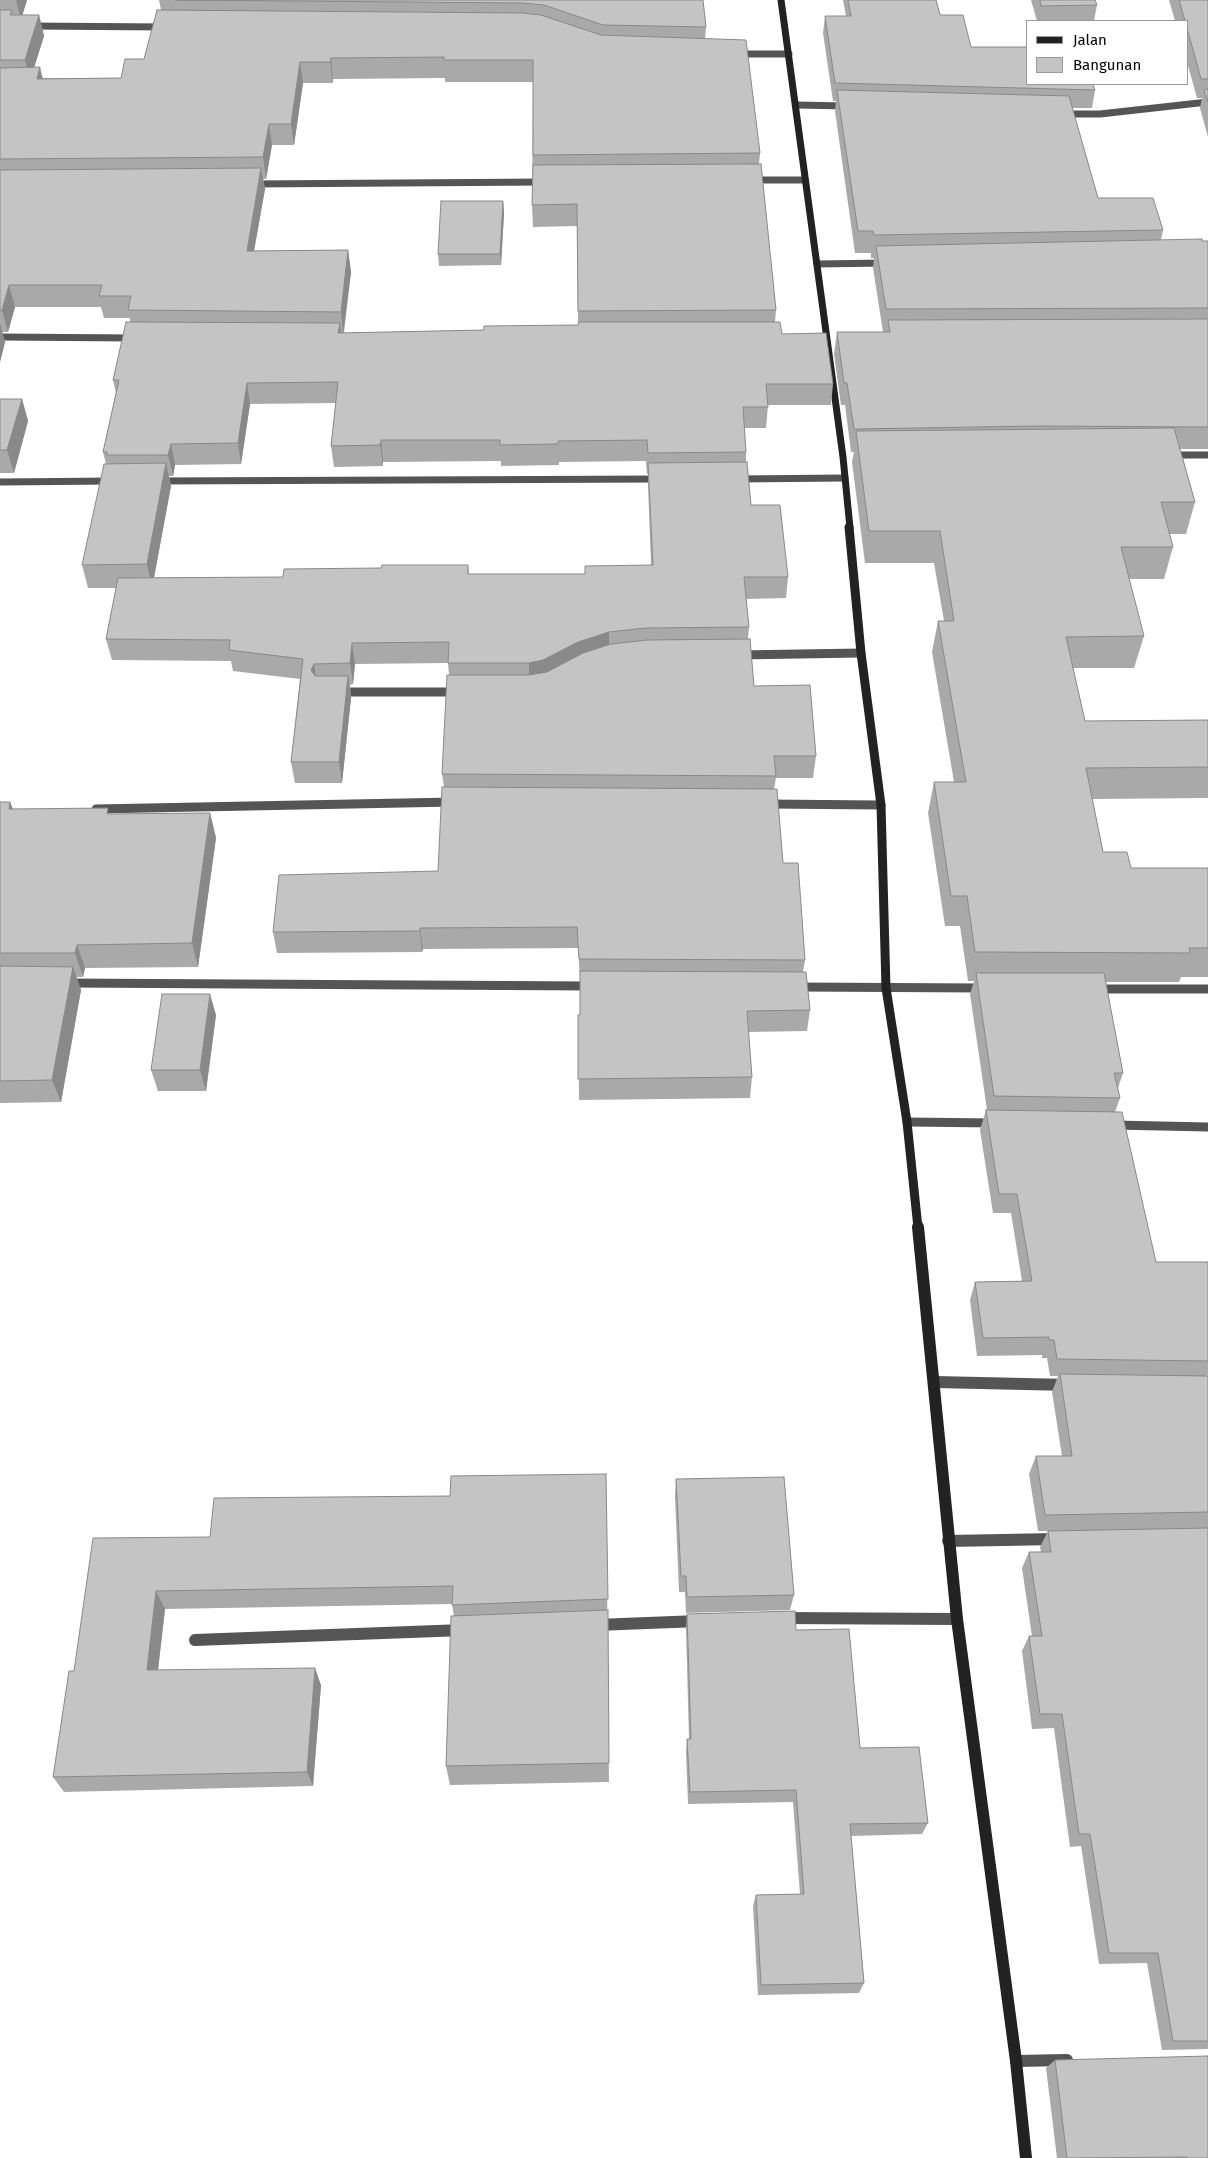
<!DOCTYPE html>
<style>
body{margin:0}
#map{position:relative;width:1208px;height:2158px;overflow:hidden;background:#fff;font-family:"Fira Sans",sans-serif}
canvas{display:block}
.legend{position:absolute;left:1026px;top:20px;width:162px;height:65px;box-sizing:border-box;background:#fff;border:1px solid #999;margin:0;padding:6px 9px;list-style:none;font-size:15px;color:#000}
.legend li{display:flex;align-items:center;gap:10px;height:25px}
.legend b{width:25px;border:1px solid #999}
</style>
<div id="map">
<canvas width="1208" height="2158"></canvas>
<ul class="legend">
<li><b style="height:6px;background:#222"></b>Jalan</li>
<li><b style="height:14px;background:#c4c4c4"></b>Bangunan</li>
</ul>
</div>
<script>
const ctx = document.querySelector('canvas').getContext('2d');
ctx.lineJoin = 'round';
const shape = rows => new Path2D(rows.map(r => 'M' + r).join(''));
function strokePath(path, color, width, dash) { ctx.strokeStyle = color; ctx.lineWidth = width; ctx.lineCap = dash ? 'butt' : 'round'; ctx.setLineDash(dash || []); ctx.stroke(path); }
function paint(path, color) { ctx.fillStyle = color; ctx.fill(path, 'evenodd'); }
const streetFar2 = shape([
 [28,26,166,27],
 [735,54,789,54],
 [796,105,847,106],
 [1061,114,1100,114,1208,102],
 [751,180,805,180],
 [251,184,544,182],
 [817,264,886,263],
 [0,337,134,338],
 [1169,455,1208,455],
 [736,479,845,478],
 [156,481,661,479],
 [0,482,114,481]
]);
const streetFar1 = shape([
 [738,655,861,653],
 [337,692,458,692],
 [766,804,881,805],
 [96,809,454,802],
 [66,983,591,986],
 [796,987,984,988],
 [1093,989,1208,989],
 [907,1122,996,1123],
 [1113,1125,1208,1127]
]);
const street = shape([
 [935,1382,1069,1385],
 [948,1541,1057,1539],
 [783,1618,957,1619],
 [596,1625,699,1621],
 [195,1640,464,1630],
 [1016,2061,1067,2060]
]);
const secondaryFar2 = shape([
 [781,0,843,457,850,528]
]);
const secondaryFar1 = shape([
 [849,527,861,653,881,805,886,988,907,1122,918,1228]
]);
const secondary = shape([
 [918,1227,957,1619,1016,2061,1026,2158]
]);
const wall = shape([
 [0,0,27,0,22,15,39,15,44,36,34,67,43,78,121,78,144,59,161,10,159,0,703,0,706,27,705,39,760,153,759,164,776,310,775,322,782,334,833,384,831,405,768,405,766,428,744,428,746,452,746,462,751,505,788,577,786,598,746,599,749,627,748,639,754,686,816,756,813,778,776,778,774,789,783,863,805,960,803,972,810,1010,807,1031,748,1032,752,1077,750,1098,579,1100,578,1015,580,1015,580,978,578,948,423,949,422,952,277,953,273,932,438,871,444,787,442,774,449,675,448,663,355,664,353,684,350,685,351,698,342,783,295,783,291,762,300,679,233,671,231,661,112,660,106,639,116,588,88,588,82,565,106,464,103,452,116,393,113,380,130,322,130,318,104,318,101,307,15,307,8,332,2,332,5,342,0,362],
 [445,78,445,82,533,82,532,205,533,227,577,226,578,325,484,330,344,333,351,272,348,250,254,251,265,189,263,179,266,179,272,145,294,145,303,83,333,83,333,79],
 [336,403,331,446,334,467,383,466,383,462,501,461,501,466,559,465,559,462,646,461,647,474,648,474,648,484,651,565,585,574,469,574,468,565,381,568,283,577,154,578,171,486,169,476,173,476,175,465,241,464,250,404],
 [843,0,936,0,940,15,971,47,1095,90,1092,108,1072,108,1098,198,1163,230,1161,240,1208,241,1208,449,1180,449,1195,502,1186,534,1169,534,1173,547,1164,579,1129,579,1144,636,1134,668,1073,668,1085,721,1208,720,1208,798,1092,799,1103,852,1131,868,1208,868,1208,977,1181,977,1179,982,1105,982,1123,1073,1118,1088,1120,1098,1115,1112,1156,1262,1208,1262,1208,1374,1207,1376,1208,1376,1208,2049,1162,2050,1147,1963,1099,1964,1081,1846,1070,1847,1054,1728,1032,1729,1022,1651,1029,1636,1032,1636,1022,1568,1029,1552,1041,1552,1040,1547,1048,1531,1038,1531,1029,1474,1036,1456,1062,1456,1052,1392,1058,1376,1050,1376,1047,1358,1042,1358,1042,1355,977,1356,970,1300,975,1282,1022,1281,1011,1213,993,1213,980,1130,986,1110,987,1110,970,994,974,981,968,981,960,926,945,926,928,813,934,782,954,782,932,652,938,621,944,621,934,563,865,563,852,462,854,452,851,452,845,405,841,405,834,354,837,332,883,332,873,268,874,258,871,258,871,253,855,253,835,111,836,101,833,101,823,33,825,16,846,16],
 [1031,0,1095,0,1097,5,1094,21,1037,21],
 [1169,0,1208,0,1208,137,1200,108,1202,98,1197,98,1187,62,1187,21,1175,21],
 [503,201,504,213,501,265,439,266,438,254],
 [0,399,22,399,28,421,14,473,0,473],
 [0,802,10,802,13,809,110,814,210,813,216,838,198,967,85,968,83,977,76,977,81,990,61,1102,0,1103],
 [216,1015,206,1091,158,1091,151,1070],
 [606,1474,609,1782,450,1785,446,1766,454,1616,452,1604,165,1609,158,1670,321,1685,313,1786,64,1792,53,1777,74,1671,210,1537,450,1496],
 [676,1479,794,1595,790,1610,686,1613,685,1592,679,1592,675,1496],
 [687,1614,796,1630,860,1748,928,1823,922,1834,851,1836,864,1983,859,1993,758,1995,753,1906,756,1895,800,1894,793,1802,688,1804,686,1752,687,1739,689,1739,686,1629],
 [1055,2060,1208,2158,1057,2158,1046,2068]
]);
const shadedWall = shape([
 [16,0,27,0,21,20],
 [39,15,44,36,30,81,25,60],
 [331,58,333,79,333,83,330,62],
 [300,62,303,83,294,145,291,124],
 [40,67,45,89,37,79],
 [269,124,272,145,266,179,263,157],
 [261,168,265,189,250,273,247,251],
 [503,201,504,213,501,265,500,254],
 [348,250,351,272,343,334,341,312],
 [9,285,15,307,8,332,2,310],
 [0,323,5,342,0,362],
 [340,323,342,344,338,333],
 [247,383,250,404,241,464,238,443],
 [22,399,28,421,14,473,7,450],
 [381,440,383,462,383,466,380,445],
 [171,444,175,465,173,476,168,455],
 [166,463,171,486,152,588,147,564],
 [609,632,609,654,529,684,529,663,578,642],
 [352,643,355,664,353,684,350,663],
 [314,664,317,686,311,670],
 [348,676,351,698,342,783,339,762],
 [10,802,19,826,9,809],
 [210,813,216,838,198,967,192,943],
 [420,928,423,949,422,952,420,931],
 [77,945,85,968,83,977,75,953],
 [73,967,81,990,61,1102,52,1080],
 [210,994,216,1015,206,1091,200,1070],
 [156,1591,165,1609,156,1687,147,1670],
 [315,1668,321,1685,313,1786,307,1772]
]);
const building = shape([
 [176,0,703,0,706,27,603,25,544,5,522,3,176,0],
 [848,0,936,0,940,15,963,15,971,47,1027,47,1027,84,1093,84,1095,90,835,83,825,16,851,16,848,0],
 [1040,0,1095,0,1097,5,1041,6,1040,0],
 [1179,0,1208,0,1208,79,1201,79,1187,28,1187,21,1185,21,1179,0],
 [0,10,12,10,10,15,39,15,25,60,0,60,0,10],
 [157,10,522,13,541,15,601,35,746,40,760,153,533,155,533,60,444,60,444,57,331,58,330,62,300,62,291,124,269,124,263,157,0,159,0,68,40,67,37,79,121,78,125,59,144,59,157,10],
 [1208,89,1208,102,1204,90,1208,89],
 [837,90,1069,96,1098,198,1153,198,1163,230,874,235,873,231,858,231,837,90],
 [761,164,776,310,578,311,577,204,532,205,533,165,761,164],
 [261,168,247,251,348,250,341,312,128,310,131,296,99,296,102,285,9,285,2,310,0,310,0,170,261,168],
 [441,201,503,201,500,254,438,254,441,201],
 [1202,239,1202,241,1208,241,1208,308,886,309,876,246,1202,239],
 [1208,319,1208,427,1039,426,854,429,847,383,844,383,837,332,890,332,888,320,1208,319],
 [126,322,340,323,338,333,484,330,484,326,578,325,579,322,780,322,782,334,826,333,833,384,766,384,768,407,743,407,746,452,648,453,647,440,558,441,558,444,500,445,500,440,381,440,380,445,331,446,338,382,247,383,238,443,171,444,168,455,107,455,107,452,103,452,119,380,113,380,126,322],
 [0,399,22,399,7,450,0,450,0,399],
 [1174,428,1195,502,1161,502,1173,547,1121,547,1144,636,1066,637,1085,721,1208,720,1208,767,1086,768,1103,852,1127,852,1131,868,1208,868,1208,948,1189,948,1190,953,975,952,967,896,951,896,934,782,966,782,938,621,954,621,940,531,869,531,856,431,1174,428],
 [747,462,751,505,780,505,788,577,744,577,749,627,646,628,609,632,578,642,543,660,529,663,448,663,449,642,352,643,350,663,314,664,311,670,315,676,348,676,339,762,291,762,303,659,229,650,230,640,106,639,118,578,283,577,284,569,381,568,382,565,468,565,468,574,585,574,585,566,653,565,648,463,747,462],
 [166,463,147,564,82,565,104,464,166,463],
 [750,639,754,686,810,685,816,756,774,756,776,776,442,774,447,675,529,675,547,672,583,653,611,644,647,640,750,639],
 [442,787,777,789,783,863,798,863,805,960,579,959,577,927,420,928,420,931,273,932,279,875,438,871,442,787],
 [0,802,10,802,9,809,108,808,107,814,210,813,192,943,77,945,75,953,0,953,0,802],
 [0,966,73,967,52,1080,0,1081,0,966],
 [580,971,806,972,810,1010,747,1011,752,1077,578,1079,578,1015,580,1015,580,971],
 [976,973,1104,973,1123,1073,1114,1073,1120,1098,994,1096,976,973],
 [162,994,210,994,200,1070,151,1070,162,994],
 [986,1110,1122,1112,1156,1262,1208,1262,1208,1361,1057,1359,1054,1340,1049,1340,1049,1337,983,1338,975,1282,1032,1281,1017,1194,999,1194,986,1110],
 [1060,1374,1208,1376,1208,1512,1045,1515,1036,1456,1072,1456,1060,1374],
 [606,1474,608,1599,452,1605,453,1586,156,1591,147,1670,315,1668,307,1772,53,1777,69,1671,74,1671,93,1538,210,1537,214,1498,450,1496,451,1476,606,1474],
 [784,1477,794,1595,687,1597,686,1576,681,1576,676,1479,784,1477],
 [1208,1528,1208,2041,1173,2041,1158,1953,1109,1953,1090,1834,1079,1834,1062,1714,1040,1714,1029,1636,1042,1636,1029,1552,1051,1552,1048,1531,1208,1528],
 [608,1610,609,1763,446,1766,451,1616,608,1610],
 [795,1611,796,1630,849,1629,860,1748,919,1747,928,1823,850,1824,864,1983,761,1985,756,1895,804,1894,796,1790,690,1792,687,1739,691,1739,687,1614,795,1611],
 [1208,2056,1208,2158,1187,2158,1187,2157,1067,2158,1055,2060,1208,2056]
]);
strokePath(streetFar2, '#555', 7);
strokePath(streetFar1, '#555', 9);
strokePath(street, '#555', 12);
strokePath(secondaryFar2, '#222', 7);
strokePath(secondaryFar1, '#222', 9);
strokePath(secondary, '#222', 12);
paint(wall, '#a9a9a9');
paint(shadedWall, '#898989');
paint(building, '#c4c4c4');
strokePath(building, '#898989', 1);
</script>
